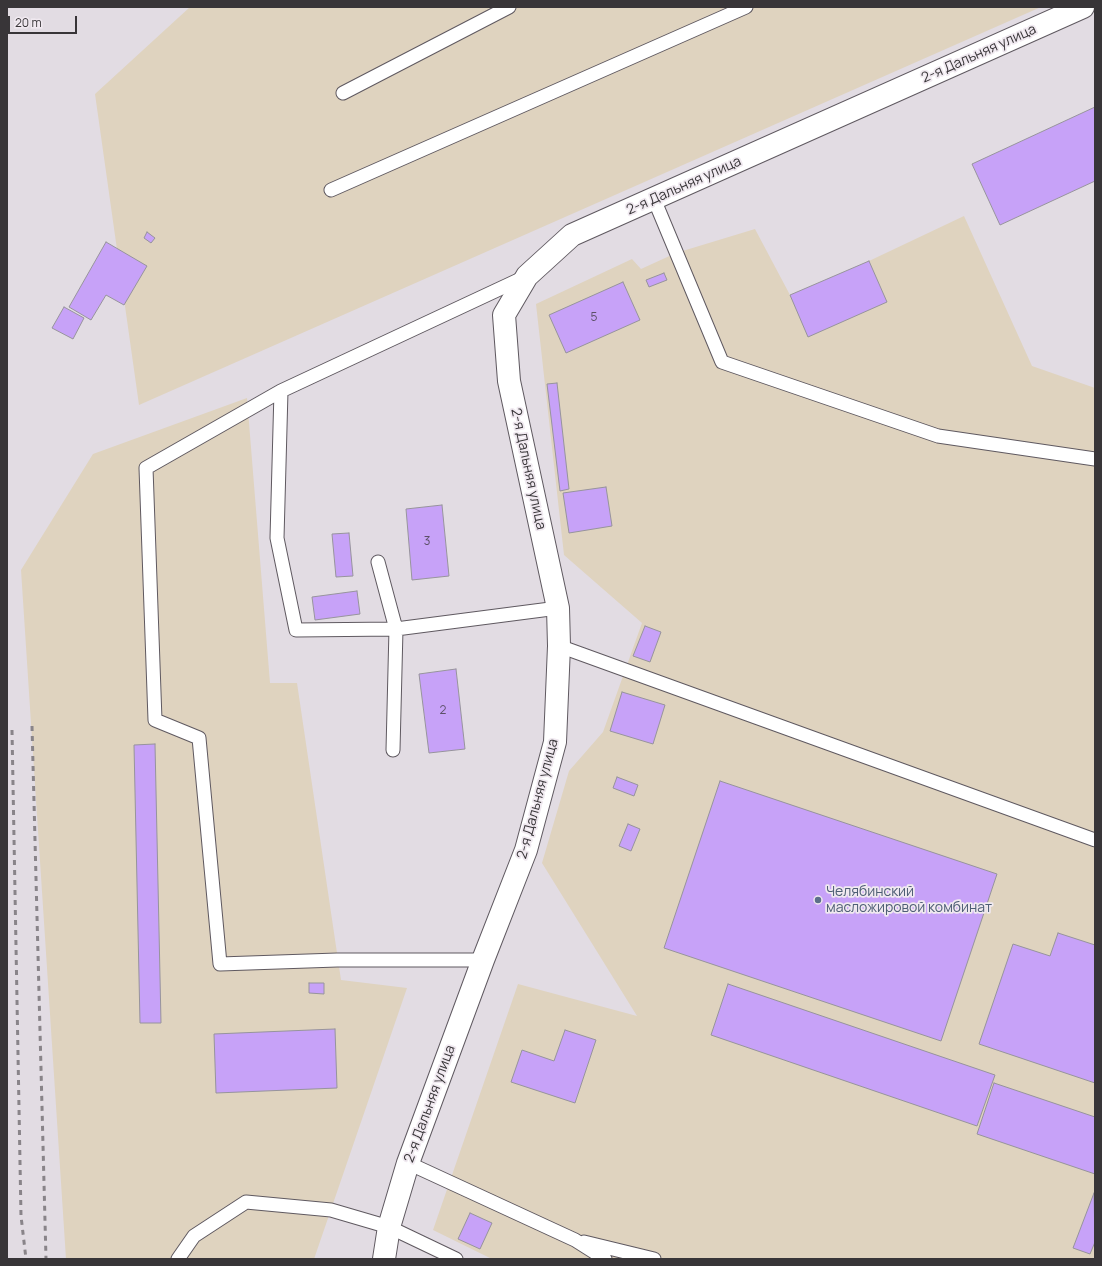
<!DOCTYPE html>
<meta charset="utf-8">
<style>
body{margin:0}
#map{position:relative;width:1102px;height:1266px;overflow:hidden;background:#e2dce3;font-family:Manrope,sans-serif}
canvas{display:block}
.frame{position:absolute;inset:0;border:8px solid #383538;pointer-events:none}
.scale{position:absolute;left:8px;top:16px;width:69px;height:18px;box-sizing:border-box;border:2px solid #383538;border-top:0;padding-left:5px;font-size:12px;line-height:14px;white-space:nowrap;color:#383538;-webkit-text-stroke:3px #f0e9f0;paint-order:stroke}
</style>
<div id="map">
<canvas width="1102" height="1266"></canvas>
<div class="frame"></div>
<div class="scale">20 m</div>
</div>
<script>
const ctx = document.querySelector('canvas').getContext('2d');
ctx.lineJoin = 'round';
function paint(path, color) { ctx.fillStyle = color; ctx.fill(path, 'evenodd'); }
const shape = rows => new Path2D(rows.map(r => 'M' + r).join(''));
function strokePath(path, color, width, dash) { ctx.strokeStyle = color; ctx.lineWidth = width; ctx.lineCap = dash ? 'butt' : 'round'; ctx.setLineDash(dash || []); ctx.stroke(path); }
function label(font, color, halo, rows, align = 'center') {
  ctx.font = font + ' Manrope,sans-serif'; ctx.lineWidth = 3.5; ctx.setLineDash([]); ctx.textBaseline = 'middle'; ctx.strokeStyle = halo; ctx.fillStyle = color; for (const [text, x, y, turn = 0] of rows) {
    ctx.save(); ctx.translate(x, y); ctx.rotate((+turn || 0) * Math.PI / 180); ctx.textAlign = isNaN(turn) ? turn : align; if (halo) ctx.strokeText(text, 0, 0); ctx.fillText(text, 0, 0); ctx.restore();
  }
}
const industrial = shape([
 [190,7,1041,7,139,405,95,94],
 [964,216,1032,366,1095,388,1095,1259,492,1259,433,1230,518,984,637,1016,542,863,569,771,603,732,642,623,564,555,536,304,632,259,641,269,676,253,755,229,790,295,869,261],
 [247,398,270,683,297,683,341,980,407,988,314,1259,66,1259,21,570,93,454]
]);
const building = shape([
 [1095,107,1095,181,1000,225,972,164,1095,107],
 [147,232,155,238,151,243,144,238,147,232],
 [106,242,147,266,124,305,106,295,91,320,69,307,106,242],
 [869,261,887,302,808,337,790,295,869,261],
 [664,273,667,280,649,287,646,280,664,273],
 [623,282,640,320,566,353,549,315,623,282],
 [64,307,84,318,73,339,52,328,64,307],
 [557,383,569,489,560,491,547,384,557,383],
 [606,487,612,526,569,533,563,493,606,487],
 [442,505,449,576,412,580,406,509,442,505],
 [349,533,353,576,336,577,332,534,349,533],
 [357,591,360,614,315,620,312,597,357,591],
 [645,626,661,632,650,662,633,656,645,626],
 [456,669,465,749,429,753,419,674,456,669],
 [622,692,665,705,653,744,610,731,622,692],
 [155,744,161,1023,140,1023,134,745,155,744],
 [617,777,638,785,634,796,613,788,617,777],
 [720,781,997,874,941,1041,664,948,720,781],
 [628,824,640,829,631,851,619,846,628,824],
 [1058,933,1095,945,1095,1083,979,1044,1013,944,1050,956,1058,933],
 [309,983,324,983,324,994,309,993,309,983],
 [728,984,995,1075,977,1126,711,1035,728,984],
 [335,1029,337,1088,216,1093,214,1034,335,1029],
 [565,1030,596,1040,575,1103,511,1082,522,1050,554,1061,565,1030],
 [994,1083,1095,1117,1095,1174,977,1134,994,1083],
 [1094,1193,1095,1242,1090,1254,1073,1248,1094,1193],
 [470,1213,492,1223,480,1249,458,1239,470,1213]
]);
const service = shape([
 [343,93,509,7],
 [331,190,746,7],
 [654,199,722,362,938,436,1095,459],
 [281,391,277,538,296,630,396,629,558,608],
 [378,562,396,629,393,750],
 [559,646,1095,840],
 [483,960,337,960,220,964,199,738,155,720,146,468,281,391,525,277],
 [408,1163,575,1240,605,1259],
 [584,1242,654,1259],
 [178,1259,194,1236,246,1202,331,1210,389,1227,456,1259]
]);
const minor = shape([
 [384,1259,389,1227,408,1163,483,960,526,850,555,742,559,646,558,608,509,381,504,315,527,276,572,235,1083,7]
]);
const rail = shape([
 [32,726,46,1259],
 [12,730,21,1216,26,1259]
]);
const markers = [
 [818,900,4,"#5c6f8a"]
];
const numberNames = [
 ["5",594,318],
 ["3",427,542],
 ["2",443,711]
];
const streetNames = [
 ["2-я Дальняя улица",979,54,-24],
 ["2-я Дальняя улица",684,186,-24],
 ["2-я Дальняя улица",528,469,78],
 ["2-я Дальняя улица",538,799,-75],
 ["2-я Дальняя улица",430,1104,-70]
];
const serviceNames = [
 ["Челябинский",826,892],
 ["масложировой комбинат",826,908]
];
paint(industrial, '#dfd3bf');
paint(building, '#c7a2f8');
strokePath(building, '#97949c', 1);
strokePath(service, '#5f5960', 15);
strokePath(minor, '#5f5960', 24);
strokePath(service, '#fff', 13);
strokePath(minor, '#fff', 22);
strokePath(rail, '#898489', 3, [5, 5]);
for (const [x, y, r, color] of markers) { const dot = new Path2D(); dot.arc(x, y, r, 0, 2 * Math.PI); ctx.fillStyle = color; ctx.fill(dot); strokePath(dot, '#f0e9f0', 1.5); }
label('12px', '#5c5068', null, numberNames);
label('14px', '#383538', '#f0e9f0', streetNames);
label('14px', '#4e5e75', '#f0e9f0', serviceNames, 'left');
</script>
